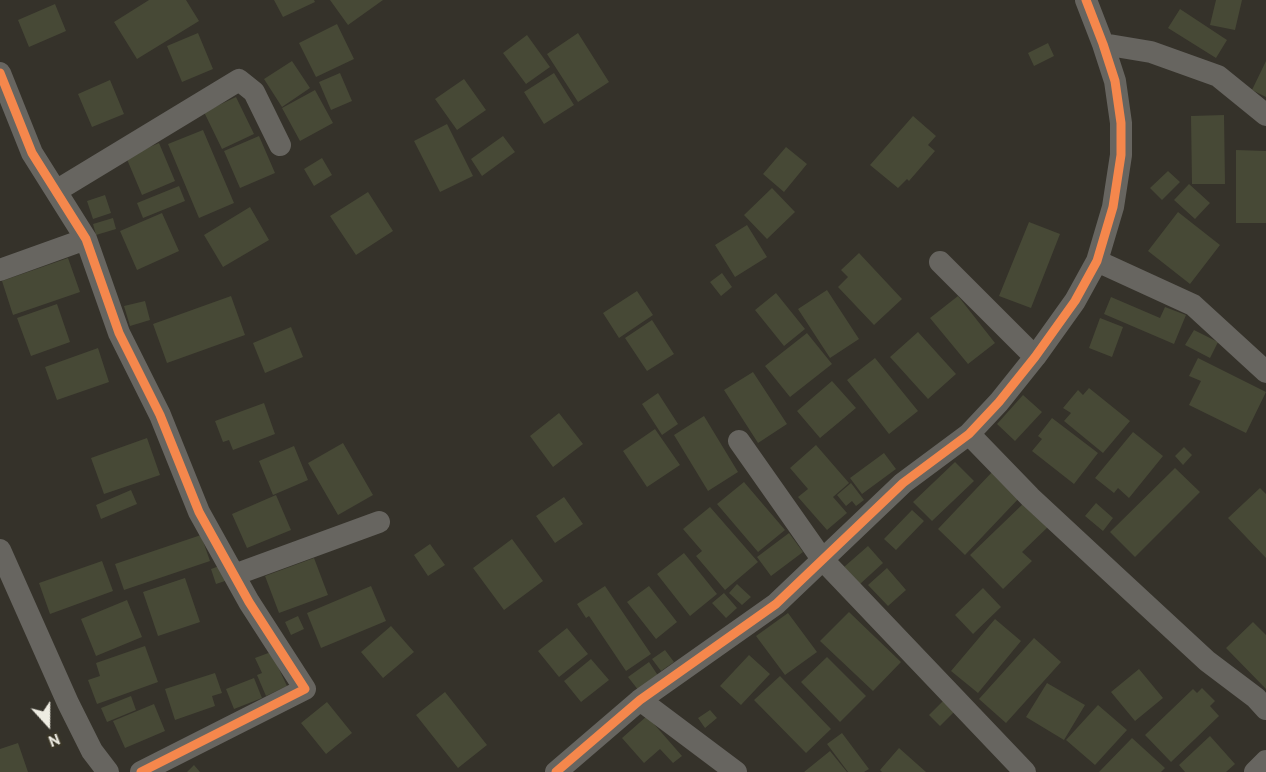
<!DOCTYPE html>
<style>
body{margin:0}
#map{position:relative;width:1266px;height:772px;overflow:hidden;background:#35322a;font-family:"PT Sans",sans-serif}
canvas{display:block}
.north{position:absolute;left:18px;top:694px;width:60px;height:60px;-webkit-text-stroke:4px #393526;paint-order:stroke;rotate:159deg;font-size:16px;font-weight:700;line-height:24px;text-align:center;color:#eeece2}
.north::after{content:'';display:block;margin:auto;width:21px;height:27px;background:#eeece2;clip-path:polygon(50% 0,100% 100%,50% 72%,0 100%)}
</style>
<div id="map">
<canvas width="1266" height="772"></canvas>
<div class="north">N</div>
</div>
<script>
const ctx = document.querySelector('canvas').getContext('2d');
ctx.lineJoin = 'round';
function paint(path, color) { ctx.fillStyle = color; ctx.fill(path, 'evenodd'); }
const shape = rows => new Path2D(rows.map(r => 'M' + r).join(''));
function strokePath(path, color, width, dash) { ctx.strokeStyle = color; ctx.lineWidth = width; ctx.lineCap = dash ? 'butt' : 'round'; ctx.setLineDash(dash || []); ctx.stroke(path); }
const building = shape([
 [149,0,186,0,199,21,137,59,114,22],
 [274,0,314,0,315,2,283,17],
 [330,0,383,0,348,25],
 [1216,0,1242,0,1235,30,1210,25],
 [55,4,66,31,29,47,18,20],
 [1180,9,1227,40,1216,58,1168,28],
 [337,24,354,59,316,77,299,43],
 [198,33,213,69,182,82,167,46],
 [578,33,609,82,578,102,547,54],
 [527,35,550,67,526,84,503,53],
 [1048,43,1054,56,1034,66,1028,53],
 [292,61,310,88,282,107,264,79],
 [1266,61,1266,97,1252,90],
 [340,73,352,101,331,110,319,82],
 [554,73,574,105,544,124,524,92],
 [464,79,486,110,457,130,435,99],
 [110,80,124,114,92,127,78,94],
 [315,90,333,123,300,141,282,108],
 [236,97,254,134,222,149,204,112],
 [1224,115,1225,184,1192,184,1191,116],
 [913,116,936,136,928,145,935,151,909,181,907,179,898,188,870,165],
 [447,124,473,176,440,192,414,141],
 [203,130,234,203,199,218,168,144],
 [259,136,275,173,240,188,224,151],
 [503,136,515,152,482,176,471,159],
 [159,143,175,181,142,195,126,157],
 [786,147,807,164,784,192,763,174],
 [1236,150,1266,151,1266,223,1236,223],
 [322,158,332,175,314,186,304,169],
 [1168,171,1180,182,1162,200,1150,188],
 [1189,184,1210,203,1195,219,1174,200],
 [179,186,185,201,143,218,137,203],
 [772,188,795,212,767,239,744,215],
 [368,192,393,231,356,255,330,216],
 [105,195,111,213,93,219,87,201],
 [250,207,269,240,223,267,204,235],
 [1178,212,1220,245,1190,284,1148,251],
 [162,213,179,251,137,270,120,231],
 [113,218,116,229,96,235,93,224],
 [1029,222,1060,234,1031,308,999,296],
 [747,225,767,257,735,277,715,245],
 [859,253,902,299,874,325,838,287,848,277,841,270],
 [68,258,80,292,13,315,2,281],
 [722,273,732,287,721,296,710,282],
 [827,290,859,339,830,358,798,309],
 [637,291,653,315,619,338,603,313],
 [776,293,805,329,784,346,755,310],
 [231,296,245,335,167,363,153,324],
 [958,296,995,343,968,364,930,318],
 [1111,297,1160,318,1165,307,1186,315,1174,344,1104,314],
 [145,301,150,320,130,326,124,306],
 [57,304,70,342,31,356,17,318],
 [1100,318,1123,327,1112,357,1089,348],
 [652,320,674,354,647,371,625,338],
 [291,327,303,357,265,373,253,343],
 [1194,330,1218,342,1210,358,1185,345],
 [918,332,956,374,928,399,890,357],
 [807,333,832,364,790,397,765,366],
 [98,348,109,382,57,400,45,367],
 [875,358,918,411,889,434,847,380],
 [1198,358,1266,392,1246,433,1189,405,1201,381,1189,376],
 [753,372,787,424,758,443,724,390],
 [832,381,856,408,820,438,797,411],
 [1089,388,1130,421,1103,453,1064,421,1071,413,1063,408,1078,390,1083,395],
 [658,393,678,424,662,435,642,404],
 [1023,395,1042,412,1015,441,997,424],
 [264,403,275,434,233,450,229,440,223,442,215,421],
 [559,413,583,444,553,467,530,436],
 [704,416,738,472,708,491,674,435],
 [1052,418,1098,453,1074,484,1032,451,1042,439,1038,436],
 [655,429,680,465,647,487,623,451],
 [1133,432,1163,456,1129,498,1118,488,1114,493,1095,478],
 [147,438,160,475,104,494,91,458],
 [343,443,373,495,338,515,308,463],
 [816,445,849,483,833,497,847,513,827,530,798,497,808,489,790,468],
 [294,446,308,480,273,495,259,461],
 [1184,447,1192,455,1183,465,1175,456],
 [884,453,896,469,862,494,850,478],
 [955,462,974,481,932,521,913,502],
 [1175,468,1200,492,1135,557,1110,532],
 [994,470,1021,496,965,555,938,529],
 [744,482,785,530,758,552,717,504],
 [851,483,864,500,856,506,852,501,846,506,837,495],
 [1260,488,1266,494,1266,558,1228,518],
 [131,490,137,504,101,519,96,505],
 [276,495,291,530,247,548,232,514],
 [564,497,583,524,555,543,536,516],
 [1026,501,1050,525,1022,552,1032,561,1003,589,970,555],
 [1096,503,1113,518,1103,531,1085,516],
 [710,507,758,562,725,590,696,556,702,551,683,529],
 [912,510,924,521,896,550,884,539],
 [789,533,803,552,771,576,757,557],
 [201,535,210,561,124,590,115,564],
 [512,539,543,581,504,610,473,568],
 [430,544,445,565,428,576,414,555],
 [868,546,883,563,860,584,844,567],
 [684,553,717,594,690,616,657,574],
 [314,558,328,595,279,613,265,576],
 [102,561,113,591,50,614,39,583],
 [222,565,228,580,216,584,211,569],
 [887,568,906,590,888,606,868,585],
 [185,578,200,622,158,636,143,592],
 [737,584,751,597,742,605,729,593],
 [371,586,386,621,321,648,307,613],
 [605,586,651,654,626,671,589,616,586,618,577,604],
 [649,586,677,622,656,639,627,602],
 [983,588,1001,607,973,634,955,615],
 [724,593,737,608,726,618,712,603],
 [127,600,142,637,96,656,81,619],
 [849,612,901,662,873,691,820,641],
 [788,613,817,652,785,675,756,636],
 [298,616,304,629,291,635,285,622],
 [995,619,1021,641,978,693,951,671],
 [1253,622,1266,635,1266,689,1226,648],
 [391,626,414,652,383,678,361,652],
 [567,628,588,654,559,677,538,651],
 [1034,638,1061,662,1006,723,979,699],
 [145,646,158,682,97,704,88,680,100,676,96,663],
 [665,650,674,662,661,671,652,659],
 [271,652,287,686,266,696,257,675,262,673,255,658],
 [749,655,770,674,741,705,720,686],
 [827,657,866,696,840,722,801,682],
 [591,659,609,680,581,702,564,681],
 [649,662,659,677,639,691,628,677],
 [1139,669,1163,698,1135,721,1111,692],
 [215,673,222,693,212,696,215,706,175,720,165,689],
 [780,676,831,729,806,753,754,700],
 [254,678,262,698,234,709,226,689],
 [1047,683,1085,705,1064,740,1026,717],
 [1202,688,1215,701,1210,706,1219,716,1171,762,1145,735,1193,689,1197,693],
 [445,692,487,745,458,768,416,715],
 [131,696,136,710,107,722,101,708],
 [944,700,955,711,940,726,929,715],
 [327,702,352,733,326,754,301,723],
 [154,704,165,731,125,748,113,721],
 [1098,705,1127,730,1095,765,1066,740],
 [710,710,717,718,705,728,698,718],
 [647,716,682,756,673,763,660,749,644,763,622,738],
 [842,733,869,769,864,772,848,772,827,744],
 [1210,736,1235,764,1226,772,1185,772,1179,765],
 [1132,738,1165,768,1161,772,1099,772],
 [18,743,28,772,0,772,0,749],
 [899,748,926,772,882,772,880,770],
 [830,751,847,772,804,772],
 [194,765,200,772,187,772]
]);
const street = shape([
 [1103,44,1151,52,1218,76,1266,115],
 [0,73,32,153,86,239,119,333,160,415,199,512,249,602,305,689,141,772],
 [56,191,239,80,254,92,280,145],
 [1097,261,1193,305,1266,372],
 [940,262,1035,357],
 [0,270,86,239],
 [969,434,1030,497,1114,575,1207,661,1256,698,1266,709],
 [739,441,822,559,1025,772],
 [0,550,68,703,92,751,108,772],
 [234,575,379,522],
 [640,700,736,772],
 [556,772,640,700,776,604,903,483,969,434,999,402,1035,357,1075,301,1097,261,1113,207,1121,155,1121,123,1115,81,1103,44,1086,0],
 [1255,772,1266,761]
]);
const cycleway = shape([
 [0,73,32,153,86,239,119,333,160,415,199,512,249,602,305,689,141,772],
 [556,772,640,700,776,604,903,483,969,434,999,402,1035,357,1075,301,1097,261,1113,207,1121,155,1121,123,1115,81,1103,44,1086,0]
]);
paint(building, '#474936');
strokePath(street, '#676560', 22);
strokePath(cycleway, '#f5874c', 9);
</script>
